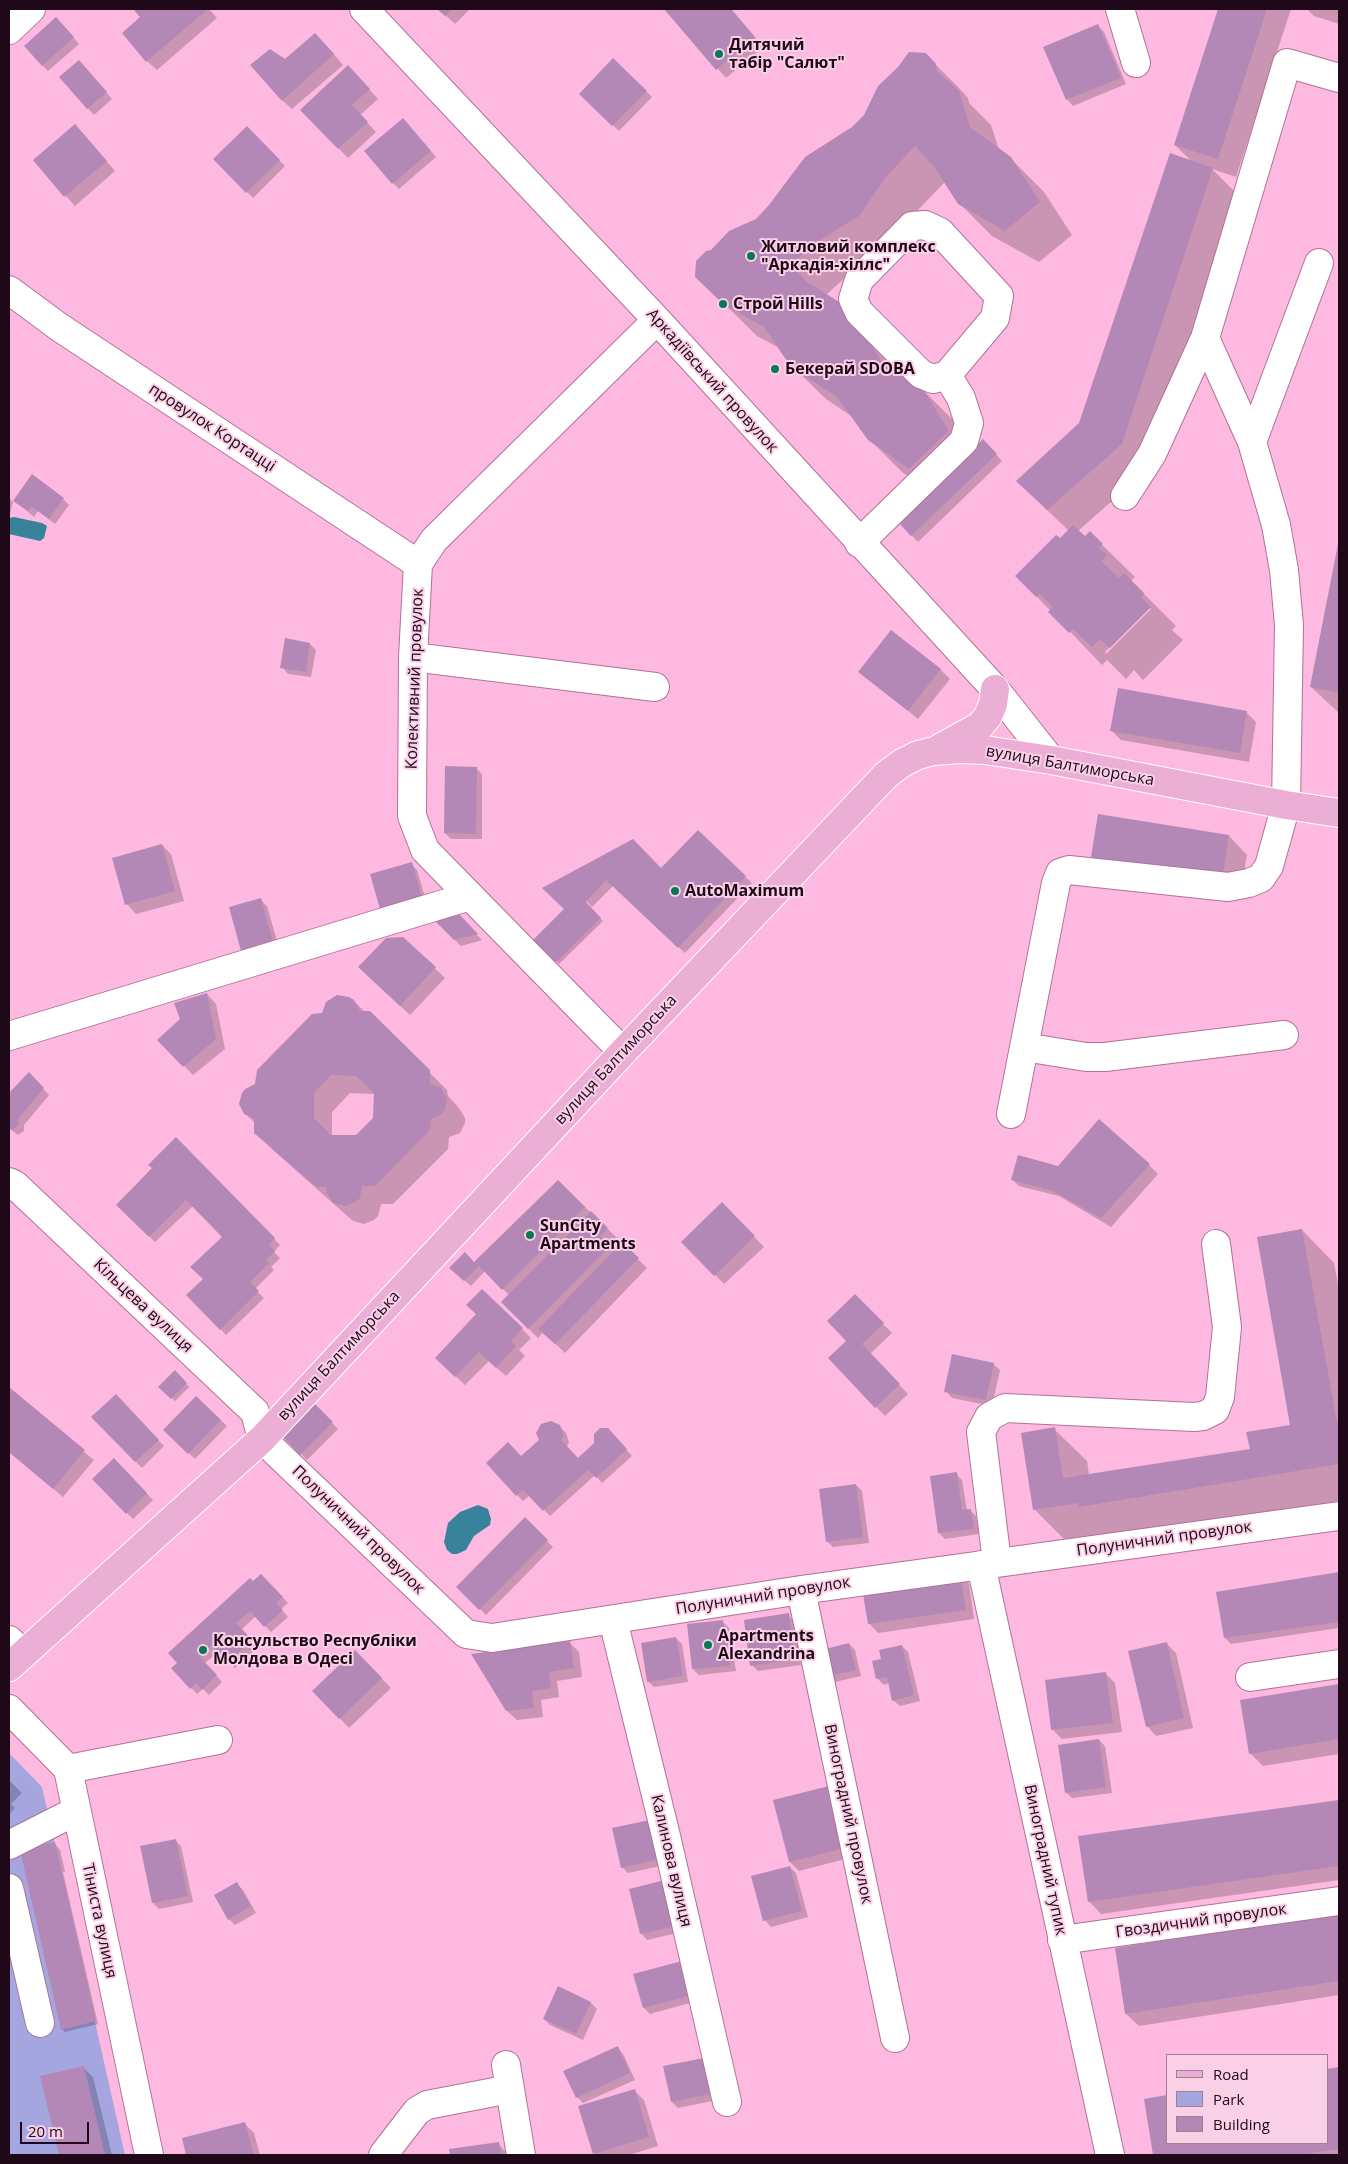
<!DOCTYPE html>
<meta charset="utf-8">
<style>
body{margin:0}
#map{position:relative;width:1348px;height:2164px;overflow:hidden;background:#fdb9e0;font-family:"Open Sans",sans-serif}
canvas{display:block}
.frame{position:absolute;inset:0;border:10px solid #1f0817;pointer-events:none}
.legend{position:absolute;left:1166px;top:2054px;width:162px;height:90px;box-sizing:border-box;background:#fad0e7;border:1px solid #a28094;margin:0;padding:6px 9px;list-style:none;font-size:15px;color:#1f0817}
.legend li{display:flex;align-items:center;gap:10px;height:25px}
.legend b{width:25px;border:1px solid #a28094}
.scale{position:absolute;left:20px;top:2122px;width:69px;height:22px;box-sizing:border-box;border:2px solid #1f0817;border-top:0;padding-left:6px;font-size:15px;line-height:18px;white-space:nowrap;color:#1f0817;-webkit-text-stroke:4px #fad0e7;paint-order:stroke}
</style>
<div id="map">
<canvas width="1348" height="2164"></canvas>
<div class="frame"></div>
<ul class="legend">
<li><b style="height:6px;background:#ebaed4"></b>Road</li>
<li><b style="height:14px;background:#a5a6df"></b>Park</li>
<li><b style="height:14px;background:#b388b7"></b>Building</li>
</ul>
<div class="scale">20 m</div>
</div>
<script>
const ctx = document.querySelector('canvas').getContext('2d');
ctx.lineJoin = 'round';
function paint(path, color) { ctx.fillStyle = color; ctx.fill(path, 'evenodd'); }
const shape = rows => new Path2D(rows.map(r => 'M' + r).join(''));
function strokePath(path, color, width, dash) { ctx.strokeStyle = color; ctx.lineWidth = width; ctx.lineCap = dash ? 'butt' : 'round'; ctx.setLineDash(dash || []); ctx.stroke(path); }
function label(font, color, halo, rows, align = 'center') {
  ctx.font = font + ' "Open Sans",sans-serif'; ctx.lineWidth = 4; ctx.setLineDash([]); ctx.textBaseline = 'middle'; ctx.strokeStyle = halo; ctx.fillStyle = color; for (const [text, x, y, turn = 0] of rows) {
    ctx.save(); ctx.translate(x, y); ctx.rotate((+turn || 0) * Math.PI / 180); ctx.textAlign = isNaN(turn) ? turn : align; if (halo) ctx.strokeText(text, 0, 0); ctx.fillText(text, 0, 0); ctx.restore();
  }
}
const green = shape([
 [9,1753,42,1787,125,2155,9,2155]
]);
const water = shape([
 [14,517,42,523,47,526,44,538,40,541,9,534,9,518],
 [478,1505,488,1509,491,1519,490,1525,474,1536,466,1550,457,1554,452,1554,447,1550,444,1542,448,1523,460,1512]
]);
const shadow = shape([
 [135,9,209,9,217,18,157,70,147,61,142,17],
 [439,9,470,9,455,24],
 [666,9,731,9,763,47,726,78],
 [1220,9,1291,9,1236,177,1212,169,1238,195,1147,470,1078,531,1085,538,1090,533,1135,577,1131,581,1176,626,1172,630,1183,640,1143,680,1134,670,1126,679,1107,660,1102,665,1017,576,1069,531,1044,507,1193,163,1175,145],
 [1149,607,1151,609,1106,654,1105,652],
 [1307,9,1339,9,1339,24,1314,16],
 [62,24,79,44,48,71,42,65],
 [1098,26,1104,32,1126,84,1073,106,1067,99],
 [325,44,343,65,292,109,282,100,285,61],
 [925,54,958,87,968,98,969,103,991,125,999,150,1010,158,1044,192,1072,235,1039,262,992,236,959,203,945,182,918,210,892,248,847,276,826,295,879,341,901,375,921,388,954,421,973,451,983,441,1002,461,918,542,900,523,932,493,902,472,869,439,854,418,826,399,792,366,781,349,757,336,697,277,712,251,756,220,853,128],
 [613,60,652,97,619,131,581,94],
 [85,68,112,99,94,115,61,78],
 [357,76,378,99,360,115,376,132,348,158,302,110],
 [409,126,436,157,399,189,393,183],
 [247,128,285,166,253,198,215,159],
 [84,135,115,171,75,206,34,161],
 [9,498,13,502,9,518],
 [63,499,69,505,55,524,38,511,34,517,15,501],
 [1339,546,1339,713,1311,687],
 [310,644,316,650,311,677,288,674,282,667],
 [940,669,950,679,918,719,860,671],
 [1246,712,1256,722,1249,762,1121,740,1111,730],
 [476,768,482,774,482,839,451,839,445,833],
 [698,832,752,883,685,953,613,886,592,907,582,896,580,898,603,921,559,964,535,940,565,909,544,888,662,870],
 [1229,836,1247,855,1240,896,1111,875,1092,857],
 [162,845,171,854,184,901,136,914,127,904],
 [411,864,417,870,427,904,381,909],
 [261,900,267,906,279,948,248,956,242,950],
 [458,915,482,940,461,946,437,922],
 [403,938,445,978,410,1015,369,977],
 [207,994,216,1004,225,1049,193,1075,159,1040],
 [354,1001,365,1012,370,1013,447,1090,448,1096,459,1108,465,1118,465,1123,460,1133,449,1137,448,1149,393,1204,381,1204,378,1216,374,1220,364,1224,353,1221,274,1151,255,1132,255,1123,245,1113,256,1085,323,1014],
 [350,1093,375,1094,375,1118,356,1136,332,1137,332,1112],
 [29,1074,49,1095,24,1125,24,1131,18,1135,9,1128,9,1094],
 [176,1138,280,1245,274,1252,280,1258,271,1267,274,1270,255,1289,264,1298,226,1335,188,1295,204,1279,224,1237,193,1206,155,1242,118,1205,153,1168],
 [1149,1165,1158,1174,1111,1227,1059,1196,1019,1186,1013,1180],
 [558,1181,617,1238,609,1246,615,1252,622,1244,647,1268,565,1353,543,1332,538,1338,502,1302,509,1295,485,1271,471,1286,457,1274,474,1264],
 [722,1204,764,1247,724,1284,683,1242],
 [1302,1230,1334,1263,1339,1290,1339,1502,1288,1512,1067,1542,1034,1509,1054,1429,1087,1461,1089,1475,1251,1450,1292,1426],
 [855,1296,892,1333,870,1354,908,1394,885,1416,829,1358,848,1341],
 [522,1329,531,1338,519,1350,525,1356,506,1376,489,1361,465,1385,446,1367],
 [993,1364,1000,1370,992,1406,952,1398,946,1391],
 [175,1372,189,1387,175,1401,160,1387],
 [9,1389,94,1460,63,1497,9,1452],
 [116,1396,164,1446,142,1468,93,1417],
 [196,1397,227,1426,195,1459,165,1430],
 [313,1404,338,1429,307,1460,282,1434],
 [559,1426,566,1433,569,1442,567,1447,578,1459,614,1436,632,1456,602,1483,595,1475,550,1516,530,1495,523,1501,487,1463,521,1458],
 [114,1460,153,1500,133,1519,94,1479],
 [956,1474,962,1480,967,1511,970,1510,976,1516,979,1534,945,1539,939,1533],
 [856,1485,862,1491,869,1543,833,1547,827,1541],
 [525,1519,553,1547,486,1615,458,1587],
 [960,1574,969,1584,974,1619,878,1633,869,1623],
 [1339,1574,1339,1628,1231,1644,1225,1638,1218,1593],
 [261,1575,288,1603,281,1609,288,1617,271,1632,256,1616,242,1629,258,1647,235,1668,219,1651,205,1663,222,1682,209,1695,203,1689,197,1694,173,1668],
 [788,1615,794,1621,801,1665,758,1671,752,1665],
 [723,1622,729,1628,736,1671,699,1675,693,1669],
 [676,1638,682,1644,688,1682,654,1687,648,1681],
 [569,1642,579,1652,582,1677,557,1681,559,1697,541,1700,543,1717,517,1720,507,1711],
 [1166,1643,1176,1653,1193,1728,1156,1736,1147,1726],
 [849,1644,855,1650,861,1676,835,1682,829,1676],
 [902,1646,908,1652,920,1701,900,1706,893,1700,890,1683,884,1685,878,1679,882,1660],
 [355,1651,391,1688,349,1728,314,1691],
 [1106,1674,1115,1683,1122,1732,1062,1739,1053,1730],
 [1339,1685,1339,1754,1263,1766,1250,1753,1242,1701],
 [1099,1740,1105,1746,1112,1793,1072,1798,1066,1792],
 [9,1780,22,1793,11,1804,15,1808,9,1815],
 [774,1801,853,1857,799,1871,790,1862],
 [1339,1801,1339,1880,1101,1914,1089,1901,1080,1837],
 [613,1829,674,1863,628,1873,622,1867],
 [175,1840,181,1846,193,1902,159,1909,153,1903],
 [54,1843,60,1850,65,1872,63,1872,98,2024,65,2032,62,2029],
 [790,1867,796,1873,808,1917,771,1927,765,1920],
 [237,1884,243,1890,256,1913,235,1925,229,1919],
 [631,1890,681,1932,647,1940,641,1933],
 [1339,1915,1339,1995,1139,2026,1126,2014],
 [681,1962,697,2001,650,2014,644,2008,635,1975],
 [558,1988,591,2003,597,2009,583,2040,550,2025,544,2019],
 [617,2048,623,2054,635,2080,583,2103,577,2097],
 [704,2059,717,2100,678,2108,672,2102],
 [84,2068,93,2077,112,2155,60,2155,42,2077],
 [1339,2069,1339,2155,1154,2155,1145,2100,1167,2143,1327,2143,1327,2071],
 [634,2090,644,2100,658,2146,629,2155,596,2155,580,2107],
 [245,2124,254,2133,260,2155,187,2155,183,2139],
 [498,2143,508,2155,451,2155,450,2150]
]);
const building = shape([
 [133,9,208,9,146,62,122,33,140,17],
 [437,9,452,9,445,16],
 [664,9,731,9,755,37,716,70],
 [1218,9,1267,9,1218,159,1174,145],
 [56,17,74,37,42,66,24,46],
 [1098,24,1121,78,1066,100,1043,47],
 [315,33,334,54,282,101,250,65,270,49,285,59],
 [909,52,926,53,936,64,937,71,959,91,970,127,1011,157,1040,202,1005,231,958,204,935,168,915,146,886,177,859,216,814,244,791,265,806,281,847,307,882,362,922,387,949,431,909,469,868,440,837,397,791,367,764,327,723,304,695,277,696,261,706,251,711,250,729,231,756,219,769,205,805,157,852,127,864,115,878,86,898,67],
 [613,58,647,91,612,126,579,94],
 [79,60,107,92,87,109,59,77],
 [348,65,370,89,352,105,368,122,338,149,300,110],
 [403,118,431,151,392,184,364,151],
 [75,124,107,161,64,197,33,160],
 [247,126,280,160,246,193,213,159],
 [1170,153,1213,168,1122,444,1047,510,1016,481,1079,423],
 [983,439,997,454,911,536,899,523],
 [32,474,64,498,49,519,31,506,28,511,13,501],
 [1073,525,1085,536,1090,531,1103,544,1099,548,1107,555,1101,561,1119,578,1124,573,1144,593,1141,597,1151,607,1110,648,1100,639,1092,647,1073,629,1069,633,1048,612,1053,607,1040,594,1036,597,1015,576,1056,535,1060,538],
 [1338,544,1339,544,1339,693,1310,687],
 [891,630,941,669,908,711,858,672],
 [285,638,310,643,306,672,280,668],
 [1118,688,1247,711,1240,753,1110,731],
 [445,766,477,767,476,834,444,833],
 [1098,814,1229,835,1222,879,1091,857],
 [698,830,746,876,678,948,606,880,586,902,601,918,556,962,533,940,564,909,542,888,633,839,661,868],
 [162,844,175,891,125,905,112,858],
 [412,862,422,898,380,909,370,874],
 [261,898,273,942,241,951,229,907],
 [458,913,478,934,454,940,435,921],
 [403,937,436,967,400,1006,358,967,386,938],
 [207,993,216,1039,183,1067,157,1040,180,1019,174,1003],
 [337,995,349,997,354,1000,360,1011,370,1011,430,1070,430,1084,441,1088,447,1098,445,1110,442,1114,431,1119,430,1130,375,1186,362,1186,360,1198,356,1202,345,1206,333,1203,327,1193,326,1187,317,1187,254,1133,254,1119,244,1114,239,1104,242,1093,245,1089,255,1084,257,1070,312,1014,322,1013,326,1002],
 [331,1075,356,1076,374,1093,373,1118,356,1135,331,1135,314,1118,314,1093],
 [29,1072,44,1088,18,1119,19,1125,11,1130,9,1128,9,1093],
 [1099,1119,1150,1164,1101,1218,1051,1190,1011,1180,1018,1155,1058,1166],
 [176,1137,275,1238,269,1245,275,1251,266,1260,269,1263,250,1282,259,1291,220,1330,186,1295,203,1279,190,1267,222,1237,186,1200,149,1237,116,1205,152,1168,148,1165],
 [558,1180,585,1207,502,1290,479,1266,464,1281,449,1268,465,1252,474,1262],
 [722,1202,755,1236,714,1276,681,1242],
 [591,1211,608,1228,600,1236,610,1246,528,1329,501,1302],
 [1302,1229,1339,1433,1339,1464,1079,1507,1079,1503,1033,1510,1021,1433,1055,1427,1063,1478,1250,1449,1246,1432,1290,1425,1257,1237],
 [622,1242,639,1258,555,1344,538,1329],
 [482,1289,523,1328,511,1341,516,1346,496,1368,479,1352,455,1377,435,1358,476,1314,466,1305],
 [855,1294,884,1323,862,1344,900,1384,875,1408,828,1358,846,1341,827,1321],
 [952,1354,994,1363,986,1400,944,1392],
 [175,1370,187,1383,171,1399,158,1387],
 [9,1387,85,1450,53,1489,9,1452],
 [116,1394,159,1440,135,1462,91,1417],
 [196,1396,221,1420,188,1454,163,1430],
 [313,1402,333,1422,300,1455,280,1434],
 [551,1421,560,1425,564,1435,561,1440,578,1458,594,1443,594,1434,600,1428,608,1428,627,1449,596,1478,588,1470,543,1511,523,1490,516,1496,486,1463,508,1442,521,1456,539,1440,536,1433,541,1424],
 [114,1458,147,1493,126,1514,92,1479],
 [957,1472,962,1510,971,1509,974,1529,938,1533,930,1476],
 [856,1484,863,1537,826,1542,819,1489],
 [525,1517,548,1540,479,1610,456,1587],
 [1339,1572,1339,1622,1224,1638,1216,1592],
 [960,1573,966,1610,868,1624,862,1588],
 [261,1574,283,1597,276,1603,283,1610,264,1627,250,1611,236,1623,252,1640,228,1662,212,1645,200,1657,217,1675,202,1690,196,1683,190,1689,171,1668,177,1663,168,1653,250,1578,253,1581],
 [789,1613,795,1659,750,1666,744,1620],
 [723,1620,730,1666,692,1669,687,1624],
 [676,1637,683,1676,647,1682,641,1643],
 [570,1641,574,1668,549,1672,551,1688,532,1691,534,1708,506,1711,471,1654],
 [1167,1642,1184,1718,1146,1727,1128,1651],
 [849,1643,856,1670,828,1676,821,1650],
 [902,1645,914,1695,892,1701,887,1677,876,1679,872,1661,881,1659,879,1650],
 [355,1650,382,1678,339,1719,312,1691],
 [1106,1672,1113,1723,1051,1730,1045,1680],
 [1339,1684,1339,1739,1249,1754,1240,1700],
 [1099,1739,1106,1787,1065,1793,1058,1745],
 [829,1786,845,1848,789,1862,773,1800],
 [1339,1800,1339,1866,1088,1902,1078,1836],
 [659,1818,669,1857,621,1868,612,1828],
 [176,1839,188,1896,152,1903,140,1846],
 [55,1842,96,2021,61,2030,20,1850],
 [790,1866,802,1911,763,1921,751,1876],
 [665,1880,676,1926,640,1934,629,1889],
 [237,1882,251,1906,228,1920,214,1895],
 [1339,1913,1339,1981,1125,2014,1115,1948],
 [682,1961,692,1995,643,2008,633,1974],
 [558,1986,591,2002,576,2034,543,2019],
 [618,2046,630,2073,576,2098,563,2071],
 [704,2058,712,2094,671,2102,663,2066],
 [84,2066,105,2155,59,2155,40,2076],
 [1339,2067,1339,2149,1299,2155,1153,2155,1144,2099,1167,2095,1167,2143,1327,2143,1327,2069],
 [635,2089,649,2137,593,2154,578,2106],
 [245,2122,254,2155,186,2155,182,2138],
 [499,2142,501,2155,450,2155,449,2149]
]);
const minor = shape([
 [364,9,657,320,995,689,1051,760],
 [1120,9,1136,63],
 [9,30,31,9],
 [9,290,59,327,418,564],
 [1252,442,1319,263],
 [1125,496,1152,454,1205,338,1287,63,1339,78],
 [859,543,964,441,969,423,961,398,947,375,995,318,999,296,940,232,925,225,912,226,859,280,853,299,859,312,921,374,933,379,947,375],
 [413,657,655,687],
 [9,1036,470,896],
 [1024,1047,1086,1057,1105,1057,1284,1035],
 [623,1052,425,850,412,816,413,657,418,564,434,540,657,320],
 [1011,1114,1056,883,1060,873,1069,870,1228,887,1249,883,1261,878,1269,866,1286,805,1289,625,1284,570,1276,525,1252,442,1205,338],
 [9,1182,15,1185,255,1412,262,1439,466,1634,492,1638,801,1590,1339,1516],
 [997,1562,981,1432,989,1417,1005,1408,1194,1417,1203,1416,1215,1410,1220,1397,1227,1327,1216,1244],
 [981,1565,1110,2155],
 [801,1590,895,2038],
 [613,1620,666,1836,727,2102],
 [9,1640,23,1653],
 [1250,1677,1339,1664],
 [9,1709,68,1769,149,2155],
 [68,1769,218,1740],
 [9,1845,76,1811],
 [9,1888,40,2023],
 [1062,1940,1339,1901],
 [506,2065,521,2155],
 [383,2155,417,2111,427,2105,510,2089]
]);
const major = shape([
 [940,748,980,726,988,716,993,704,995,689],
 [9,1667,262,1439,623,1052,886,775,902,763,918,755,934,751,960,749,985,750,1051,760,1286,805,1339,813]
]);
const markers = [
 [719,54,5,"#077a55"],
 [751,256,5,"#077a55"],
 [723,304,5,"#077a55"],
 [775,369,5,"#077a55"],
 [675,891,5,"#077a55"],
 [530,1235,5,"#077a55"],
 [708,1645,5,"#077a55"],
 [203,1650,5,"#077a55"]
];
const poiNames = [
 ["Дитячий",729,45],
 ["табір \"Салют\"",729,63],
 ["Житловий комплекс",761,247],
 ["\"Аркадія-хіллс\"",761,265],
 ["Строй Hills",733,304],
 ["Бекерай SDOBA",785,369],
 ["AutoMaximum",685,891],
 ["SunCity",540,1226],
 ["Apartments",540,1244],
 ["Apartments",718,1636],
 ["Alexandrina",718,1654],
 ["Консульство Республіки",213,1641],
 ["Молдова в Одесі",213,1659]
];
const streetNames = [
 ["Аркадіївський провулок",712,381,48],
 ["провулок Кортацці",212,428,33],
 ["Колективний провулок",415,679,-88],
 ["вулиця Балтиморська",1070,766,10],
 ["вулиця Балтиморська",616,1060,-47],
 ["Кільцева вулиця",143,1306,43],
 ["вулиця Балтиморська",339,1356,-47],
 ["Полуничний провулок",358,1530,44],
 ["Полуничний провулок",1164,1539,-8],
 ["Полуничний провулок",763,1596,-9],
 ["Виноградний провулок",848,1814,78],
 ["Виноградний тупик",1045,1860,78],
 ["Калинова вулиця",671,1861,77],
 ["Тіниста вулиця",99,1921,78],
 ["Гвоздичний провулок",1201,1921,-8]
];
paint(green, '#a5a6df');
paint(water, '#38829b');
paint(shadow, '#0003');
paint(building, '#b388b7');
strokePath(minor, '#b07297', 30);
strokePath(major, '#fff', 30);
strokePath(minor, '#fff', 28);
strokePath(major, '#ebaed4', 28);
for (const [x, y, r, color] of markers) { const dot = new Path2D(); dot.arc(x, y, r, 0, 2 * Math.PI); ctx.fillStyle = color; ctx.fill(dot); strokePath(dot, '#fad0e7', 2); }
label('bold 16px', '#1f0817', '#fad0e7', poiNames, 'left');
label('16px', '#1f0817', '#fad0e7', streetNames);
</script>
